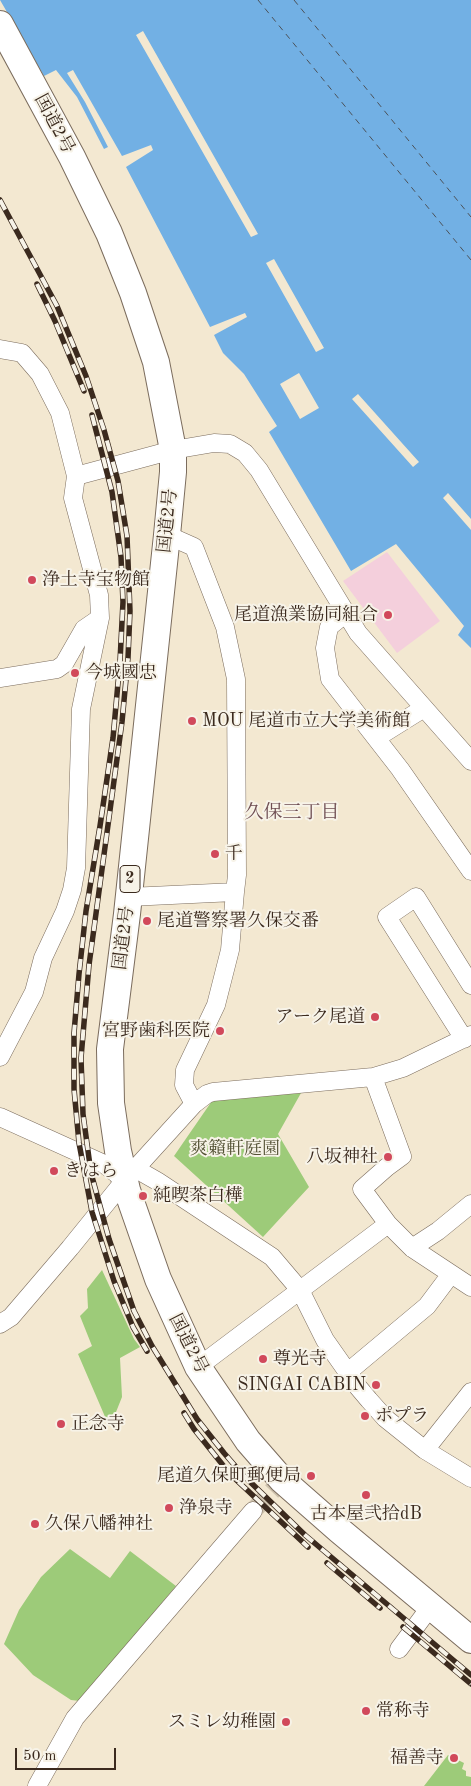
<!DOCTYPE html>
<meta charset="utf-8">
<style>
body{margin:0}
#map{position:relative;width:471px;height:1786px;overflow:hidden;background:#f3e8d1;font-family:"Old Standard TT",serif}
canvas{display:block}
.scale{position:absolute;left:15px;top:1748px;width:101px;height:22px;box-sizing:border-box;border:2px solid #3b2a1e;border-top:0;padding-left:6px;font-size:15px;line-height:18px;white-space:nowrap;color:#3b2a1e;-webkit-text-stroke:4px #f7f3e8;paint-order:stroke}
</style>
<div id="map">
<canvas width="471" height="1786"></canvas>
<div class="scale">50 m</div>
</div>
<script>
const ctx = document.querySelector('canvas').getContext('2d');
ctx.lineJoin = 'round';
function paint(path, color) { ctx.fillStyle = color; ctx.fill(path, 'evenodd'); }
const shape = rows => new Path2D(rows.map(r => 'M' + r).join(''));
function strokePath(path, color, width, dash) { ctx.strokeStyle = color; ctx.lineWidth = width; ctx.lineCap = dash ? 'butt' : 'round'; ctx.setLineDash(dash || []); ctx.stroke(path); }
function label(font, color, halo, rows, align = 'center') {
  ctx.font = font + ' "Old Standard TT","Noto Serif JP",serif'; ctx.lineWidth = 4; ctx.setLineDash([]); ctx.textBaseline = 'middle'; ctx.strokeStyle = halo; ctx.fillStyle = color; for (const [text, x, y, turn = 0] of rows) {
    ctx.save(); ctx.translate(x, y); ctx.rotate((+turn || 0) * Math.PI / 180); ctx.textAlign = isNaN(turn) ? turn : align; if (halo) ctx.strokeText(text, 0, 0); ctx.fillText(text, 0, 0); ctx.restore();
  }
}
const built = shape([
 [387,552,440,621,397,653,343,581]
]);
const green = shape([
 [301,1093,278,1134,309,1187,263,1237,174,1156,214,1098],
 [102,1270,134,1339,140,1347,120,1358,122,1397,116,1412,106,1419,78,1354,92,1346,80,1316,88,1308,87,1289],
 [70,1549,110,1578,130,1551,176,1586,80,1701,71,1700,33,1675,4,1644,19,1610,41,1577],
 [448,1755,464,1763,462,1769,466,1771,466,1776,471,1777,471,1786,424,1786]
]);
const water = shape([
 [0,0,471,0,471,648,458,635,464,626,396,544,351,571,269,432,277,426,244,374,223,353,214,335,247,317,245,313,210,327,126,167,153,150,151,145,122,156,73,70,67,73,85,102,108,147,104,149,77,97,56,70,44,76]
]);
const pier = shape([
 [143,31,258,234,251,237,136,35],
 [274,259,324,348,316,352,266,263],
 [299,373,319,408,300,419,280,384],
 [358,394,419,462,413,467,352,399],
 [448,493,471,519,471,530,443,498]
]);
const ferry = shape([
 [258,0,471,260],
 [294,0,471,217]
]);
const minorTunnel = shape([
 [253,1511,273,1490]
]);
const minor = shape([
 [0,349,22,353,40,374,60,413,76,476,73,498,99,595,100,618,81,709,76,868,72,890,65,911,43,958,34,992,0,1057],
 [76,476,173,450,214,443,230,444,245,453,259,470,358,633,471,761],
 [167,535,194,547,225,627,236,679,237,875,235,892,230,950,216,1005,185,1070,184,1085,194,1104],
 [345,614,329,627,325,648,330,679,400,769,471,871],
 [0,678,57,669,64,664,84,629,100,618],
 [376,738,424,708],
 [129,897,235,892],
 [464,1039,387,917,416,897,471,985],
 [373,1077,402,1156,387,1167,362,1189,388,1224],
 [0,1117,104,1164,125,1180],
 [136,1169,157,1181,272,1257,300,1290,325,1340,358,1387,369,1400,385,1418,425,1450,471,1478],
 [412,1248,438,1231,471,1204],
 [0,1324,11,1317,70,1248,125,1180,194,1104,207,1094,213,1092,373,1077,403,1068,471,1035],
 [198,1367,388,1224,412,1248,471,1287],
 [348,1372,427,1306,451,1274],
 [425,1450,471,1392],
 [399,1649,431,1606],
 [37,1786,75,1718,253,1511]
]);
const highway = shape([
 [0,24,72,157,109,233,133,293,156,362,173,450,173,472,167,535,127,914,110,1049,111,1103,118,1151,127,1190,158,1279,198,1367,248,1441,282,1480,339,1530,471,1640]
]);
const rail = shape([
 [0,200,57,306,86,376,104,430,118,481,127,536,130,611,128,658,122,722,89,965,81,1058,83,1114,91,1173,109,1239,134,1311,152,1346,197,1419,224,1453,243,1475,305,1535,471,1675],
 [37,284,55,321,84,391],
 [92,415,112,492,121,557,123,602,120,661,113,738,100,826,86,911,79,974,74,1033,74,1089,79,1143,92,1212,114,1281,133,1327,147,1351],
 [184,1413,194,1429,230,1474,308,1547],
 [327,1563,380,1608],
 [403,1627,471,1684]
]);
const markers = [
 [32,580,5,"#d1495b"],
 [388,615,5,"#d1495b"],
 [75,673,5,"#d1495b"],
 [192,721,5,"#d1495b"],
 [215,854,5,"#d1495b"],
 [147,921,5,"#d1495b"],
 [375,1017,5,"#d1495b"],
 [220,1031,5,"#d1495b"],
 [388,1157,5,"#d1495b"],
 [54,1171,5,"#d1495b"],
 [143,1196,5,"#d1495b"],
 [263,1359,5,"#d1495b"],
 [376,1385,5,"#d1495b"],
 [365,1416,5,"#d1495b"],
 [61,1424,5,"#d1495b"],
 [311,1476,5,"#d1495b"],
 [366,1495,5,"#d1495b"],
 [169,1508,5,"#d1495b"],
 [35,1524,5,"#d1495b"],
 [366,1711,5,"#d1495b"],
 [286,1722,5,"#d1495b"],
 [454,1758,5,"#d1495b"]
];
const shields = [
 [130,879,20]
];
const shieldNames = [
 ["2",130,879]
];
const streetNames = [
 ["国道2号",54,124,62],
 ["国道2号",168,521,-84],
 ["国道2号",124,938,-83],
 ["国道2号",188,1344,63]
];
const poiNames = [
 ["浄土寺宝物館",42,580],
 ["尾道漁業協同組合",378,615,"right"],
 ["今城國忠",85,673],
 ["MOU 尾道市立大学美術館",202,721],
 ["千",225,854],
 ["尾道警察署久保交番",157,921],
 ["アーク尾道",365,1017,"right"],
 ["宮野歯科医院",210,1031,"right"],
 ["八坂神社",378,1157,"right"],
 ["きはら",64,1171],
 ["純喫茶白樺",153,1196],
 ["尊光寺",273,1359],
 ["SINGAI CABIN",366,1385,"right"],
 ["ポプラ",375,1416],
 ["正念寺",71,1424],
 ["尾道久保町郵便局",301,1476,"right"],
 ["浄泉寺",179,1508],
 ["古本屋弐拾dB",366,1514,"center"],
 ["久保八幡神社",45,1524],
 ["常称寺",376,1711],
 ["スミレ幼稚園",276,1722,"right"],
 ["福善寺",444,1758,"right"]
];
const parkNames = [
 ["爽籟軒庭園",235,1149]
];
const neighbourhoodNames = [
 ["久保三丁目",292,813]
];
paint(built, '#f4cfdc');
paint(green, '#9dcb79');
paint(water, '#72b0e4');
paint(pier, '#f3e8d1');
strokePath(ferry, '#4c5259', 1, [6, 5]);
strokePath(minorTunnel, '#cec2ad', 18, [18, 9]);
strokePath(minor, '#7b6c5d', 19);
strokePath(highway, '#7b6c5d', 28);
strokePath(minor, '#fff', 18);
strokePath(highway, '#fff', 26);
strokePath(rail, '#3b2a1e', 5.5);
strokePath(rail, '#f7f3e8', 4, [11]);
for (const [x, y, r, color] of markers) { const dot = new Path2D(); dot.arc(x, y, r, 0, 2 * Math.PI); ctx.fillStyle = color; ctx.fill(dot); strokePath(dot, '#f7f3e8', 2); }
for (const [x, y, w] of shields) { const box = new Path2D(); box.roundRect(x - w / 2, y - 13.5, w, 27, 4); ctx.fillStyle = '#f7f3e8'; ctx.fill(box); strokePath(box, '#3b2a1e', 1); }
label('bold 16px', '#3b2a1e', null, shieldNames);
label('18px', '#3b2a1e', '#f7f3e8', streetNames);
label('18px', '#3b2a1e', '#f7f3e8', poiNames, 'left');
label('18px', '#545235', '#f7f3e8', parkNames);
label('19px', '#6e4d52', '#f7f3e8', neighbourhoodNames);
</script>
